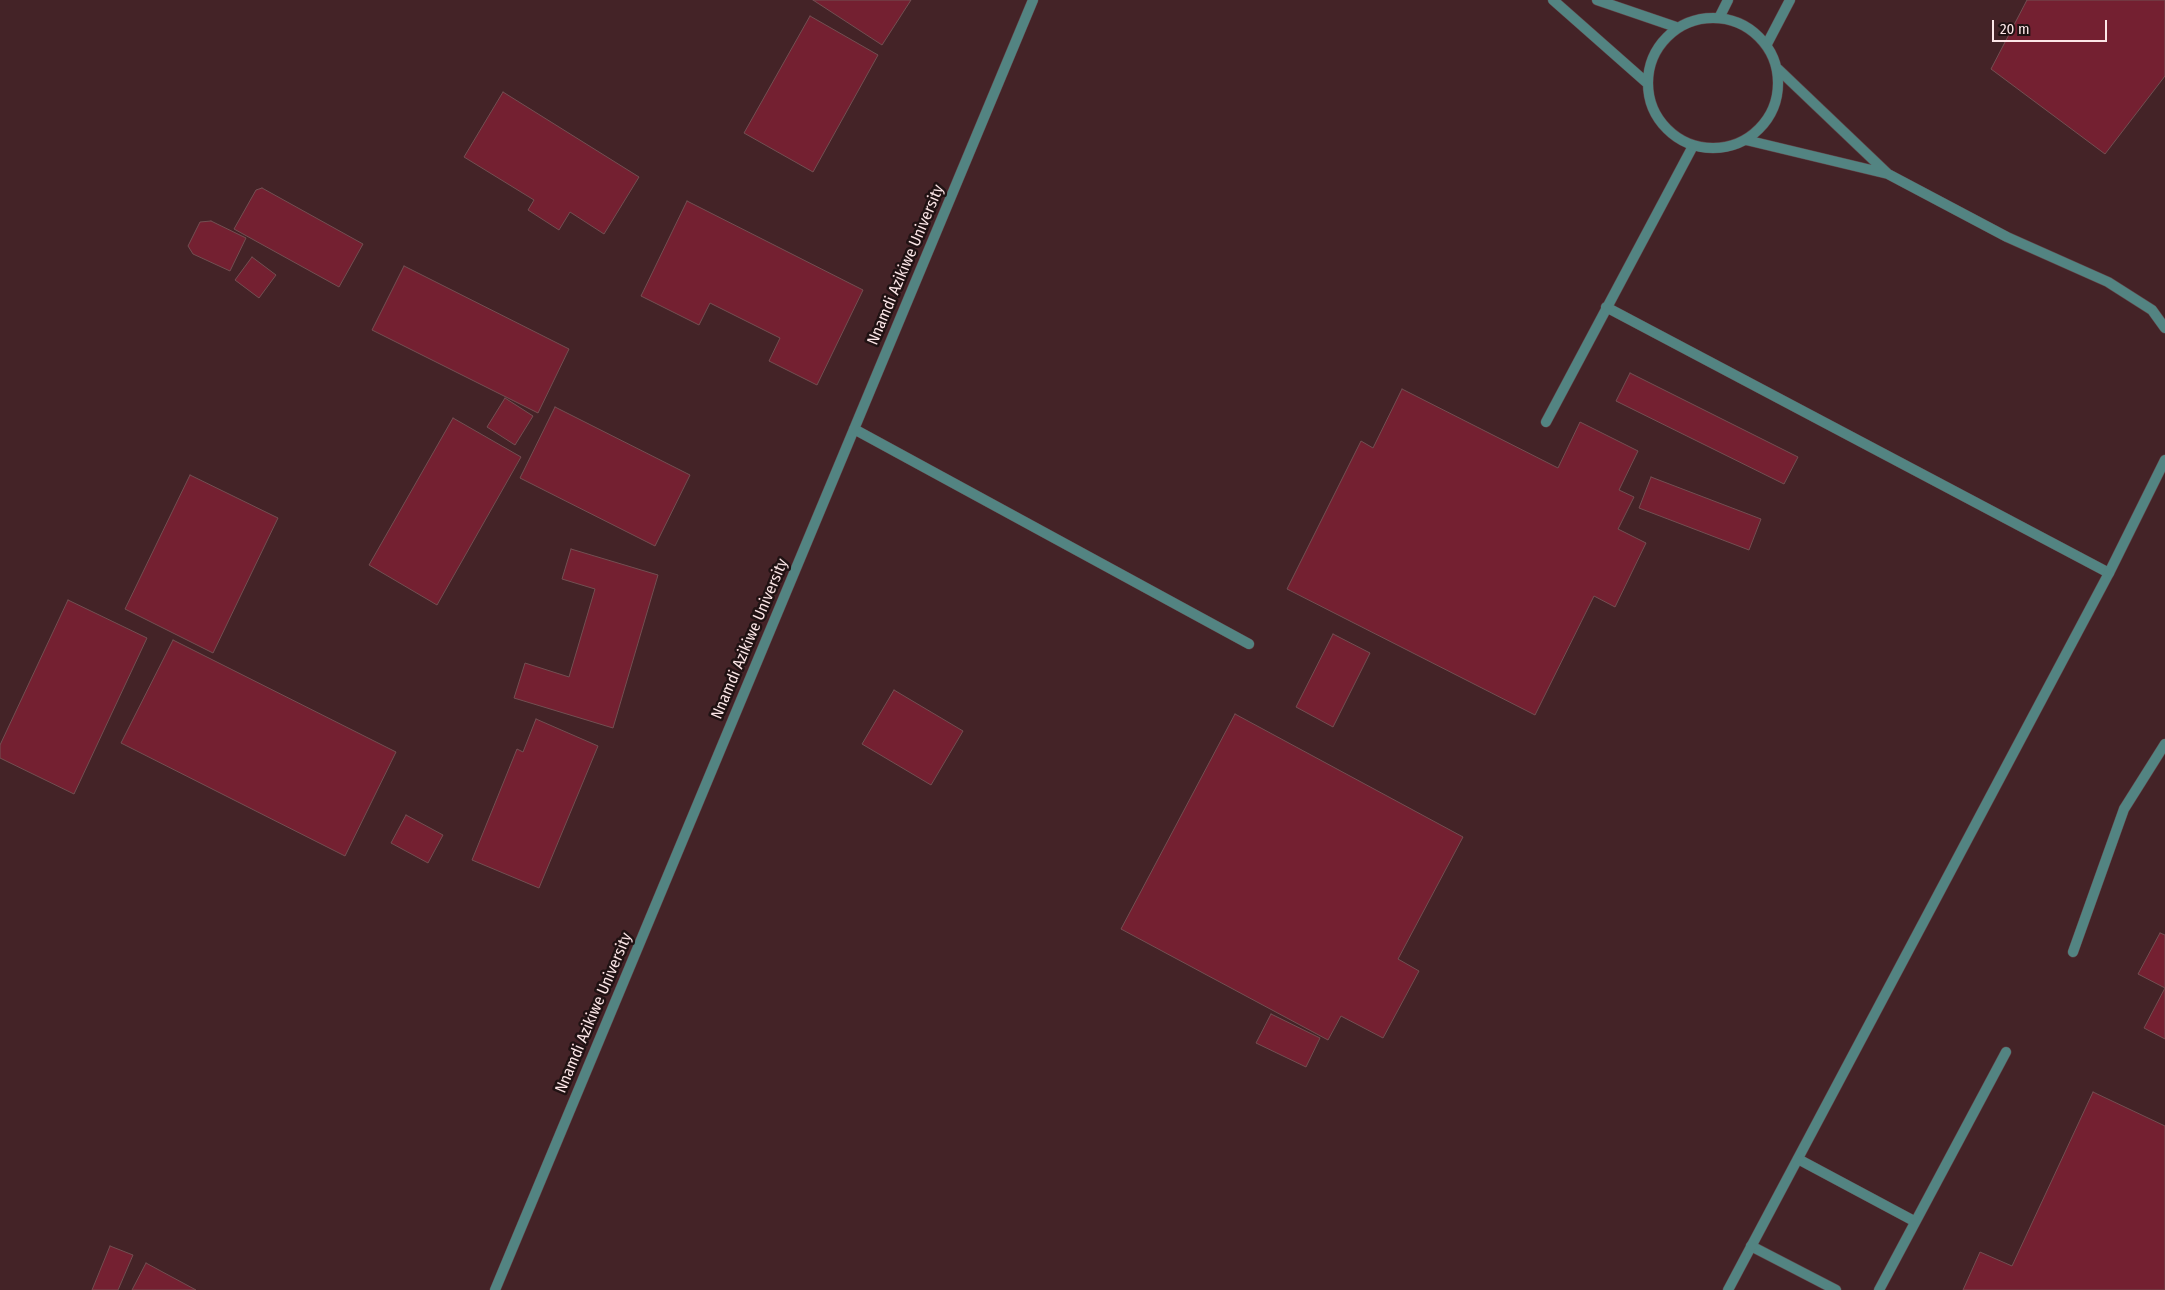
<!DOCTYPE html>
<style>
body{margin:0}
#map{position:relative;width:2165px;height:1290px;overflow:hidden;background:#442327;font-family:"Fira Sans Condensed",sans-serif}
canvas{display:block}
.scale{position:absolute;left:1992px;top:20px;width:115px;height:22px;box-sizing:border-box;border:2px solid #fce6e7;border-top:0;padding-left:6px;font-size:15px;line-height:18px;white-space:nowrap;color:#fce6e7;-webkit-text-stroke:4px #201213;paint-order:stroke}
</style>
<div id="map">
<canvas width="2165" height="1290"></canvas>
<div class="scale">20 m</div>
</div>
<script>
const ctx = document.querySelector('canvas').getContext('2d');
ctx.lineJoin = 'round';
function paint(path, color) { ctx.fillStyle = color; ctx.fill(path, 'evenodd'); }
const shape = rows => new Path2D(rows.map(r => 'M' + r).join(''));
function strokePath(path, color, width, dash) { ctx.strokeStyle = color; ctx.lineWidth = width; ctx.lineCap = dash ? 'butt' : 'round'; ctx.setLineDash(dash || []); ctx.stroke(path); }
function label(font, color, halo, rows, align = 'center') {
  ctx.font = font + ' "Fira Sans Condensed",sans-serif'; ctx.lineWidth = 5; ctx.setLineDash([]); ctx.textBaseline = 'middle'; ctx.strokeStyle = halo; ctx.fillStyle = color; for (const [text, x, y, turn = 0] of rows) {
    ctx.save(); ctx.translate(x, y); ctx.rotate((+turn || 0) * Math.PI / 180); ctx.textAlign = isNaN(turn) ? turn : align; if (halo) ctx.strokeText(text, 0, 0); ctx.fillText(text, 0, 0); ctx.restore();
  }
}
const building = shape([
 [813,0,911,0,882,45,813,0],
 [2027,0,2165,0,2165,76,2105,154,1991,69,2027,0],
 [810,16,878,55,813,172,744,133,810,16],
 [503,92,639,177,604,234,570,212,559,230,528,210,534,200,464,157,503,92],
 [262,188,363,244,339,287,234,229,256,190,262,188],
 [687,201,863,290,817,385,769,361,780,338,710,303,699,325,641,296,687,201],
 [211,221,246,238,230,271,193,254,188,246,200,222,211,221],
 [252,257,276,275,259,298,235,280,252,257],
 [404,266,569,349,538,413,372,330,404,266],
 [1630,373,1798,457,1784,484,1616,401,1630,373],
 [1402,389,1558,468,1580,422,1638,451,1619,490,1634,497,1618,529,1646,543,1615,607,1594,596,1535,715,1287,589,1361,441,1373,448,1402,389],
 [505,398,533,416,515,445,487,427,505,398],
 [555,407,690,475,655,546,520,478,555,407],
 [453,418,521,457,437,605,369,565,453,418],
 [190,475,278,518,213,653,125,609,190,475],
 [1651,477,1761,519,1749,550,1639,508,1651,477],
 [571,549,658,575,613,728,514,698,525,663,569,677,595,589,562,579,571,549],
 [68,600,147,638,74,794,0,758,0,745,68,600],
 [1333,634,1370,653,1333,727,1296,707,1333,634],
 [173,640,396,752,345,856,121,743,173,640],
 [894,690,963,731,931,785,862,744,894,690],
 [1235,714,1463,837,1398,959,1419,971,1383,1038,1341,1016,1328,1040,1121,929,1235,714],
 [536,719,598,746,539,888,472,860,517,749,523,752,536,719],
 [406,815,443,835,428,863,391,843,406,815],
 [2160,933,2165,935,2165,1039,2144,1028,2165,988,2138,974,2160,933],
 [1271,1014,1320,1038,1306,1067,1256,1043,1271,1014],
 [2093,1092,2165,1126,2165,1290,1963,1290,1980,1252,2012,1266,2093,1092],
 [110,1246,133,1255,118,1290,92,1290,110,1246],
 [146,1263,196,1290,132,1290,146,1263]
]);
const service = shape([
 [1606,307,2109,573],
 [1546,422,1693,146],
 [2073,952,2124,809,2165,744],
 [1798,1159,1914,1221],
 [1751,1246,1836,1290],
 [1879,1290,2006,1052]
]);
const minor = shape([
 [1553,0,1647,83],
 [1597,0,1676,27],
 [1720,16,1728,0],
 '1648 83a65 65 0 1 1 130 0a65 65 0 1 1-130 0Z',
 [1767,44,1790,0],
 [1778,69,1887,173],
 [1746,140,1888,174,2007,237,2108,282,2152,310,2165,328],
 [854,429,1249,644],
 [495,1290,1033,0],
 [1728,1290,2109,573,2165,460]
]);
const streetNames = [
 ["Nnamdi Azikiwe University",906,265,-67],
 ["Nnamdi Azikiwe University",750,639,-67],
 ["Nnamdi Azikiwe University",594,1013,-67]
];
paint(building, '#742031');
strokePath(building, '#734f52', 1);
strokePath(service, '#614246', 11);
strokePath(minor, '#614246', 11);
strokePath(service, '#538482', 10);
strokePath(minor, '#538482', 10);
label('16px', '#fce6e7', '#201213', streetNames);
</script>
